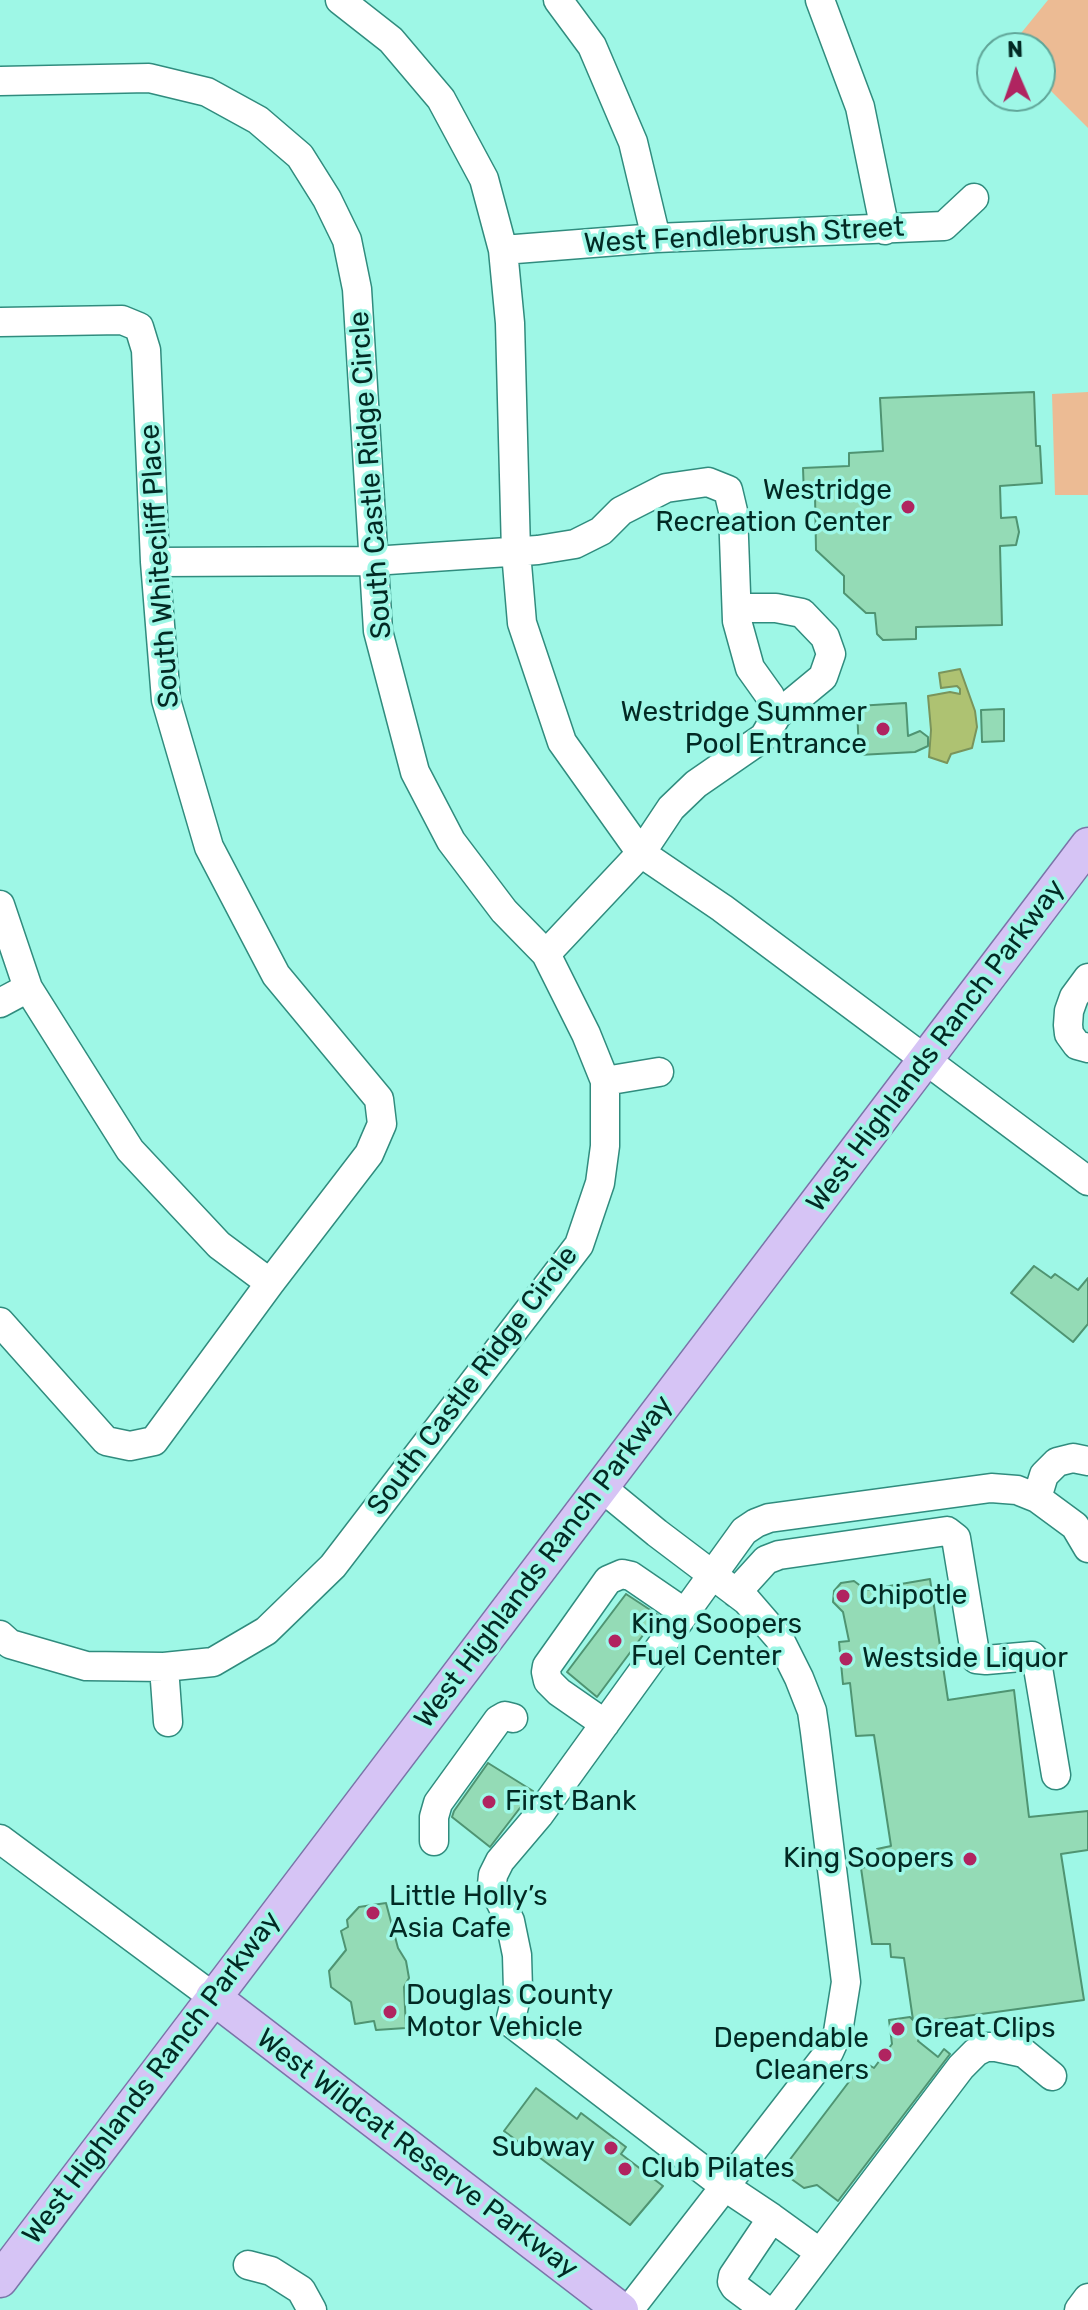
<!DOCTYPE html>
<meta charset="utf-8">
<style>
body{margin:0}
#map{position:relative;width:1088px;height:2310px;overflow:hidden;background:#9ef7e6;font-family:Rubik,sans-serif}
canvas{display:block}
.north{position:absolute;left:976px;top:32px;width:80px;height:80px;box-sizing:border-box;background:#9ef7e6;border:2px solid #60a598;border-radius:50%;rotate:358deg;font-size:22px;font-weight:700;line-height:32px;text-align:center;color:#022a24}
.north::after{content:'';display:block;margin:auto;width:28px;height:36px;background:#b02460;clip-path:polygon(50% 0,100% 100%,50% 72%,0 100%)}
</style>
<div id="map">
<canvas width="1088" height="2310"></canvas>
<div class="north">N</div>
</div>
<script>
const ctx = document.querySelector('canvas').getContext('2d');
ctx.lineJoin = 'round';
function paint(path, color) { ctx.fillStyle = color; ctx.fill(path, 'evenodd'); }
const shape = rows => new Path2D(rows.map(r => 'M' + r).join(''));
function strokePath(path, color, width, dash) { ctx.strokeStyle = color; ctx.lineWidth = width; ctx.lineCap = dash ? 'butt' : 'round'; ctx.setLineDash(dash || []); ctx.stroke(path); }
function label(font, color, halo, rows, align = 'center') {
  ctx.font = font + ' Rubik,sans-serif'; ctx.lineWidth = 7; ctx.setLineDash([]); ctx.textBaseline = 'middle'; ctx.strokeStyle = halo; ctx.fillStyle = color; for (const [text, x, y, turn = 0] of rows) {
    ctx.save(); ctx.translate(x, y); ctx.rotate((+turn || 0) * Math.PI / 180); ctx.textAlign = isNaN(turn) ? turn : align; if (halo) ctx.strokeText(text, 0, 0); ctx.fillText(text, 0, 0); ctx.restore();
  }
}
const green = shape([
 [1048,0,1088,0,1088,128,1040,80,1040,48,1009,48],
 [1088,392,1088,495,1055,495,1052,394]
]);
const water = shape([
 [960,669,975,711,977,727,972,748,951,754,947,763,929,757,931,730,928,696,950,692,960,694,960,689,957,686,941,688,939,673,960,669]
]);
const building = shape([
 [1034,392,1036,446,1040,446,1042,483,1000,486,1001,518,1016,517,1019,532,1016,545,1000,546,1002,625,916,627,916,639,883,640,877,634,875,613,866,613,844,593,844,576,816,550,815,495,804,496,803,468,849,466,849,453,883,451,880,398,1034,392],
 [906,703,908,736,920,731,928,737,928,746,915,752,859,755,857,706,906,703],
 [1004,709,1004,741,982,742,981,710,1004,709],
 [1034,1266,1051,1278,1055,1274,1078,1290,1088,1278,1088,1324,1073,1342,1011,1293,1034,1266],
 [930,1579,948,1700,1014,1690,1029,1817,1088,1811,1088,1850,1061,1854,1084,2000,915,2023,922,2028,918,2041,938,2057,944,2049,950,2054,838,2201,817,2185,804,2188,790,2178,788,2162,864,2062,874,2068,892,2044,889,2020,910,2017,913,2020,904,1958,891,1957,890,1944,872,1944,861,1868,879,1864,877,1849,891,1846,874,1735,856,1736,850,1683,843,1684,839,1642,849,1641,843,1612,833,1602,834,1591,841,1583,854,1581,866,1590,930,1579],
 [626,1594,658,1615,597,1697,567,1672,626,1594],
 [488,1763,533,1791,490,1847,452,1817,454,1811,488,1763],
 [386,1903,398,1948,406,1961,409,1978,404,1987,406,2028,376,2030,374,2021,355,2024,351,2002,331,1987,329,1971,346,1950,341,1931,348,1927,347,1920,359,1907,386,1903],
 [536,2088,577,2119,581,2113,626,2147,621,2154,663,2186,630,2225,504,2131,536,2088]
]);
const minor = shape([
 [340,0,391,40,441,99,484,179,503,250,510,323,516,552,522,623,562,742,641,853,722,908,1088,1181],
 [558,0,592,46,633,142,656,238],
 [820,0,860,107,885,230],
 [0,81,149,78,207,92,258,120,300,156,327,199,347,240,357,289,378,631,415,772,451,841,504,911,546,954,586,1034,605,1081,605,1146,600,1183,579,1245,333,1566,266,1631,213,1662,164,1667,86,1666,10,1644,0,1635],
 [503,250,656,238,944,226,974,198],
 [0,322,122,320,139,327,146,350,155,562,166,700,209,847,276,975,379,1099,382,1124,369,1154,270,1283,154,1441,130,1446,106,1441,0,1322],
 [155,562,373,561,538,550,575,544,601,531,621,511,666,488,708,482,728,490,733,511,737,621,750,668,770,696,777,715,764,737,696,784,671,808,641,853,546,954],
 [737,608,776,608,802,613,825,637,831,654,823,677,777,715],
 [0,905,28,988,130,1150,219,1245,270,1283],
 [1088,978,1074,997,1069,1011,1068,1025,1069,1034,1077,1045,1088,1048],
 [0,1003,28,988],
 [605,1081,659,1072],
 [601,1487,657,1533,747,1601,779,1638,799,1678,812,1711,815,1732,846,1982,838,2032,829,2052,629,2310],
 [1037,1498,1044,1475,1057,1462,1073,1458,1088,1461],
 [736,1593,766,1560,779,1555,947,1531,956,1538,976,1659,986,1660,1032,1656,1037,1662,1056,1775],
 [164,1667,168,1722],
 [605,1724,559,1692,548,1681,546,1672,547,1666,608,1580,622,1574,631,1576,685,1613],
 [0,1839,213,1997],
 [434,1841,434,1817,438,1803,498,1720,505,1716,513,1718],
 [772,2218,819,2252],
 [248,2265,271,2271,301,2290,312,2310],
 [771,2310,763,2308,735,2287,732,2282,733,2276,772,2218,724,2186,510,2022,518,1990,517,1955,510,1921,492,1885,493,1875,500,1861,539,1815,744,1531,756,1523,769,1518,991,1488,1017,1490,1037,1498,1075,1526,1088,1548],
 [777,2310,961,2067,976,2052,986,2047,996,2047,1024,2053,1052,2076],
 [1079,2310,1088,2298]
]);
const major = shape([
 [213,1997,621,2310],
 [0,2280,1088,845]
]);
const markers = [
 [908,507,8,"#b02460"],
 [883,729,8,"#b02460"],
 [843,1596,8,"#b02460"],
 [615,1641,8,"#b02460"],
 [846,1659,8,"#b02460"],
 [489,1802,8,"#b02460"],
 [970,1859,8,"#b02460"],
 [373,1913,8,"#b02460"],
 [390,2012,8,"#b02460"],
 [898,2029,8,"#b02460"],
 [885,2055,8,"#b02460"],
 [611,2148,8,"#b02460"],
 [625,2169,8,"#b02460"]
];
const streetNames = [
 ["West Fendlebrush Street",744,236,-3],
 ["South Castle Ridge Circle",371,475,-94],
 ["South Whitecliff Place",160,566,-94],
 ["West Highlands Ranch Parkway",936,1046,-53],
 ["South Castle Ridge Circle",473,1381,-53],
 ["West Highlands Ranch Parkway",544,1562,-53],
 ["West Highlands Ranch Parkway",152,2078,-53],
 ["West Wildcat Reserve Parkway",417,2154,37]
];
const poiNames = [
 ["Westridge",892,491,"right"],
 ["Recreation Center",892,523,"right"],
 ["Westridge Summer",867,713,"right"],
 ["Pool Entrance",867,745,"right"],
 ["Chipotle",859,1596],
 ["King Soopers",631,1625],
 ["Fuel Center",631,1657],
 ["Westside Liquor",862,1659],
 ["First Bank",505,1802],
 ["King Soopers",954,1859,"right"],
 ["Little Holly’s",389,1897],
 ["Asia Cafe",389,1929],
 ["Douglas County",406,1996],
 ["Motor Vehicle",406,2028],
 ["Great Clips",914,2029],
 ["Dependable",869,2039,"right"],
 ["Cleaners",869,2071,"right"],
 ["Subway",595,2148,"right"],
 ["Club Pilates",641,2169]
];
paint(green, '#ecbb94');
paint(water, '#aec272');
strokePath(water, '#7a945b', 2);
paint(building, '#94dbb6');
strokePath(building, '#4f9472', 2);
strokePath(minor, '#308c7e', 31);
strokePath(major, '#7a74a8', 37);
strokePath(minor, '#fff', 28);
strokePath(major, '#d6c4f5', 34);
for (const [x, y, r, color] of markers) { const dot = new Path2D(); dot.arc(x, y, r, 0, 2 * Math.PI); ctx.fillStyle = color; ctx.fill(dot); strokePath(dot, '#9ef7e6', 3); }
label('28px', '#022a24', '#9ef7e6', streetNames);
label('28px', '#022a24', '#9ef7e6', poiNames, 'left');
</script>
